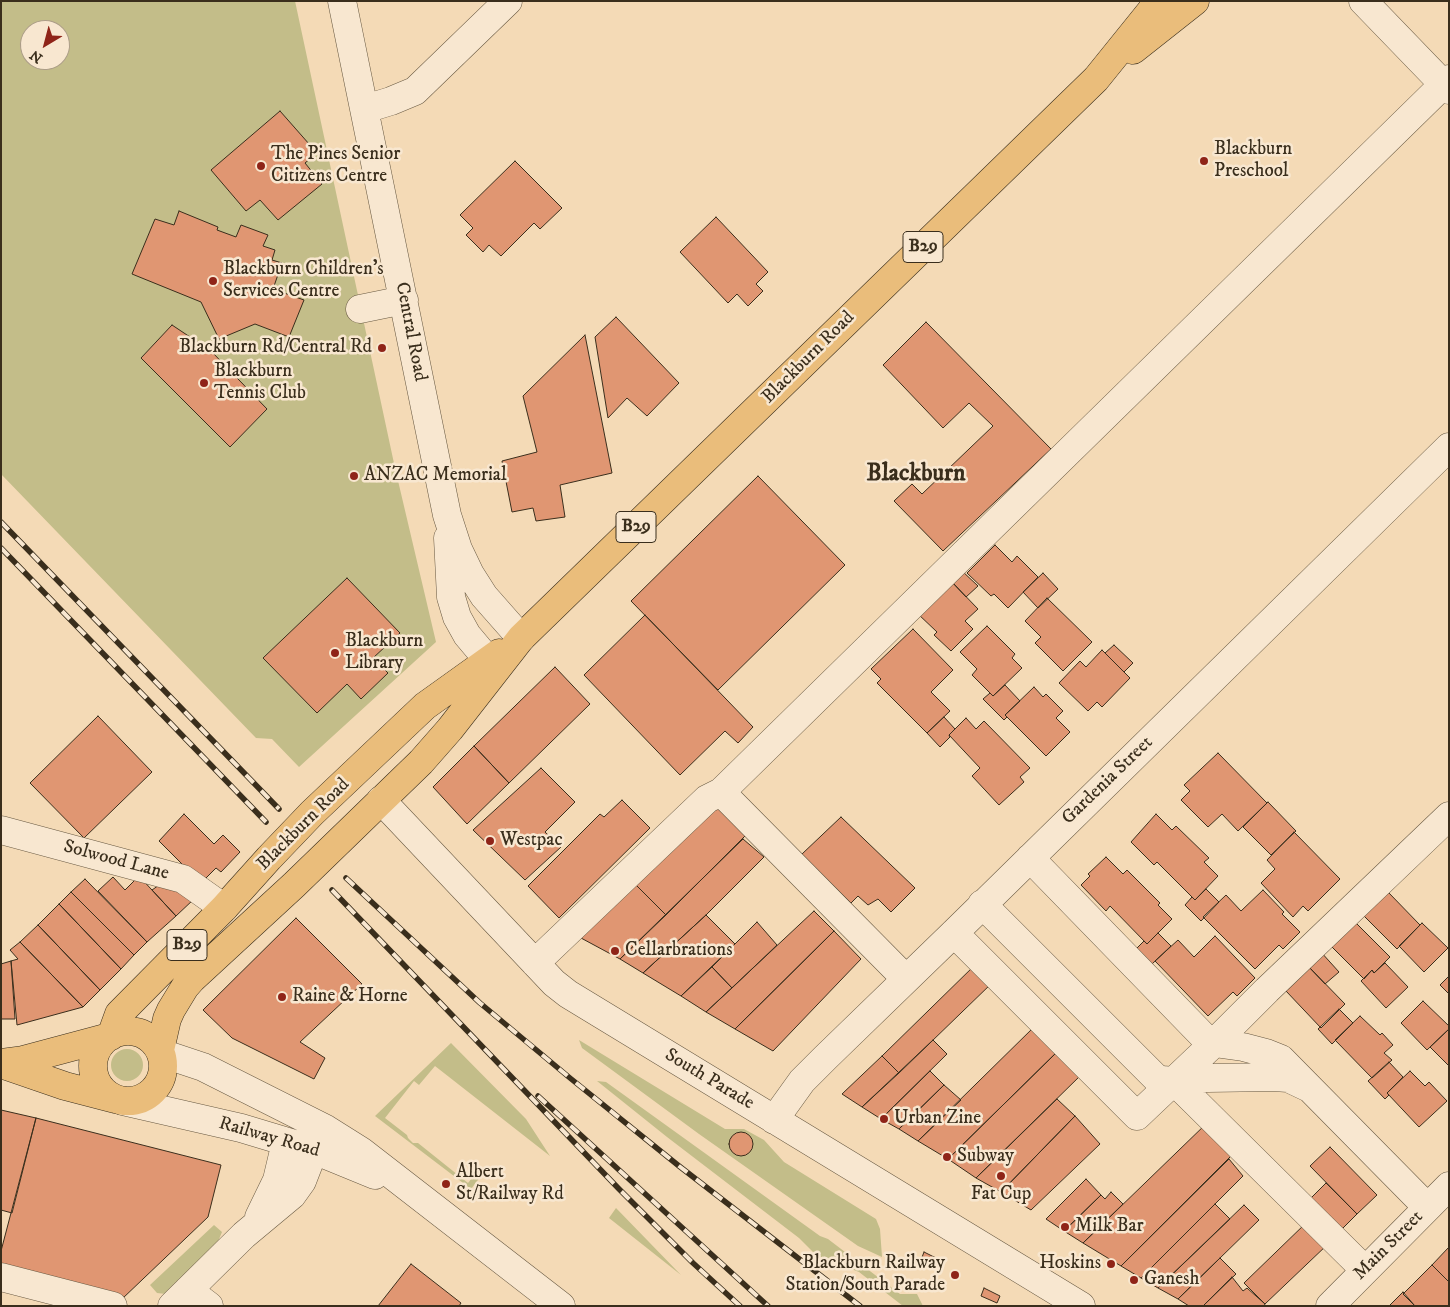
<!DOCTYPE html>
<style>
body{margin:0}
#map{position:relative;width:1450px;height:1307px;overflow:hidden;background:#f4dab6;font-family:"IM FELL DW Pica",serif}
canvas{display:block}
.frame{position:absolute;inset:0;border:2px solid #3a2e1c;pointer-events:none}
.north{position:absolute;left:20px;top:20px;width:50px;height:50px;box-sizing:border-box;background:#f8e7d0;border:1px solid #ac9d88;border-radius:50%;rotate:217deg;font-size:14px;font-weight:700;line-height:20px;text-align:center;color:#3a2e1c}
.north::after{content:'';display:block;margin:auto;width:18px;height:22px;background:#8f2418;clip-path:polygon(50% 0,100% 100%,50% 72%,0 100%)}
</style>
<div id="map">
<canvas width="1450" height="1307"></canvas>
<div class="frame"></div>
<div class="north">N</div>
</div>
<script>
const ctx = document.querySelector('canvas').getContext('2d');
ctx.lineJoin = 'round';
function paint(path, color) { ctx.fillStyle = color; ctx.fill(path, 'evenodd'); }
const shape = rows => new Path2D(rows.map(r => 'M' + r).join(''));
function strokePath(path, color, width, dash) { ctx.strokeStyle = color; ctx.lineWidth = width; ctx.lineCap = dash ? 'butt' : 'round'; ctx.setLineDash(dash || []); ctx.stroke(path); }
function label(font, color, halo, rows, align = 'center') {
  ctx.font = font + ' "IM FELL DW Pica",serif'; ctx.lineWidth = 5; ctx.setLineDash([]); ctx.textBaseline = 'middle'; ctx.strokeStyle = halo; ctx.fillStyle = color; for (const [text, x, y, turn = 0] of rows) {
    ctx.save(); ctx.translate(x, y); ctx.rotate((+turn || 0) * Math.PI / 180); ctx.textAlign = isNaN(turn) ? turn : align; if (halo) ctx.strokeText(text, 0, 0); ctx.fillText(text, 0, 0); ctx.restore();
  }
}
const green = shape([
 [1,1,295,1,395,468,436,642,299,767,272,739,256,738,1,474],
 [30,30,60,30,60,60,30,60],
 [579,1040,725,1129,744,1129,764,1140,784,1162,876,1219,880,1229,882,1257,858,1246,699,1134,582,1048],
 [451,1043,526,1119,550,1156,435,1066,419,1085,414,1081,385,1118,407,1135,408,1138,413,1143,418,1143,468,1183,480,1168,484,1169,484,1172,471,1189,375,1116],
 '111 1065a16 16 0 1 1 32 0a16 16 0 1 1-32 0Z',
 [597,1081,606,1082,820,1236,828,1239,900,1294,917,1294,923,1306,903,1306,859,1272,816,1255,799,1238,667,1137],
 [616,1208,681,1275,609,1218],
 [214,1225,222,1232,217,1244,166,1294,157,1293,150,1285]
]);
const building = shape([
 [280,111,317,153,305,163,322,184,278,220,260,200,246,211,211,170,280,111],
 [515,161,562,208,540,229,534,223,501,256,489,245,483,252,466,235,473,228,460,215,515,161],
 [179,211,218,227,217,230,236,237,241,225,268,235,263,246,275,250,272,260,282,263,273,289,304,300,289,337,255,324,219,339,201,302,132,274,155,219,174,225,179,211],
 [716,217,768,272,756,284,763,291,748,306,737,294,728,303,680,252,716,217],
 [616,317,679,383,647,416,627,398,608,418,595,337,616,317],
 [926,322,1051,449,943,551,894,501,912,484,922,494,993,426,969,403,943,428,883,365,926,322],
 [172,325,211,351,267,409,230,447,141,358,172,325],
 [585,335,612,473,560,485,565,517,536,521,533,508,512,512,502,461,537,452,523,396,585,335],
 [758,476,845,565,718,690,631,601,758,476],
 [995,545,1012,562,1017,556,1038,577,1008,608,994,594,991,596,967,573,995,545],
 [961,570,978,586,966,597,951,581,961,570],
 [1043,573,1058,589,1038,608,1023,592,1043,573],
 [347,578,400,633,373,658,388,673,361,699,347,684,317,713,263,658,347,578],
 [951,581,978,609,965,621,973,629,951,651,934,635,937,632,917,613,951,581],
 [1047,598,1092,642,1063,671,1035,643,1041,637,1025,621,1047,598],
 [645,615,753,727,738,743,725,731,680,775,584,675,645,615],
 [987,626,1015,654,1012,658,1022,668,993,696,972,675,977,669,960,652,987,626],
 [913,629,953,670,931,692,950,711,927,733,877,683,881,679,871,669,913,629],
 [1114,645,1133,663,1124,672,1105,653,1114,645],
 [1102,650,1130,678,1102,707,1097,702,1088,711,1059,683,1080,661,1086,667,1102,650],
 [555,667,590,704,509,783,474,746,555,667],
 [1005,685,1020,701,1005,715,1007,717,1004,720,983,699,990,693,993,696,1005,685],
 [1034,687,1043,697,1046,694,1063,711,1056,718,1070,732,1046,756,1005,715,1034,687],
 [98,716,152,772,84,838,30,783,98,716],
 [944,717,955,729,949,735,950,737,940,747,927,733,944,717],
 [966,718,976,729,984,721,1030,768,1020,777,1024,782,999,805,972,776,980,768,949,735,966,718],
 [474,746,509,783,467,824,433,787,474,746],
 [1218,753,1267,803,1238,831,1222,814,1208,827,1181,800,1190,791,1184,785,1218,753],
 [541,768,575,802,545,832,561,847,525,880,473,830,541,768],
 [622,800,650,828,559,918,528,886,600,814,604,817,622,800],
 [1268,802,1296,831,1271,855,1243,827,1268,802],
 [716,805,745,836,666,915,635,884,716,805],
 [184,814,214,844,223,835,240,852,221,872,216,868,201,883,159,841,184,814],
 [1156,814,1172,830,1176,826,1209,858,1204,862,1218,876,1195,900,1157,862,1154,865,1131,842,1156,814],
 [841,817,915,888,891,912,878,899,868,905,858,896,851,903,802,854,841,817],
 [1294,832,1340,879,1308,911,1303,906,1293,917,1261,883,1275,869,1267,860,1294,832],
 [743,839,764,857,706,915,643,973,620,959,743,839],
 [1106,857,1123,874,1127,870,1160,903,1158,905,1172,919,1147,944,1110,906,1106,911,1081,885,1090,876,1088,874,1106,857],
 [139,876,176,916,147,942,98,891,113,877,125,890,139,876],
 [85,879,147,942,134,955,71,892,85,879],
 [162,883,194,899,176,916,152,890,162,883],
 [635,884,666,915,620,959,581,938,635,884],
 [1206,889,1219,902,1201,921,1185,905,1192,897,1195,900,1206,889],
 [1263,890,1284,912,1282,914,1300,932,1283,949,1279,945,1255,969,1203,917,1226,895,1241,911,1263,890],
 [71,892,134,955,121,969,59,904,71,892],
 [1388,892,1420,925,1397,949,1364,916,1388,892],
 [59,904,121,969,100,990,38,925,59,904],
 [814,911,834,931,735,1029,706,1012,814,911],
 [706,915,735,944,681,996,643,973,706,915],
 [296,918,362,984,300,1042,325,1058,314,1079,232,1038,203,1010,296,918],
 [757,922,777,945,732,988,712,967,757,922],
 [1356,923,1390,957,1374,973,1372,970,1364,979,1332,947,1356,923],
 [1422,923,1448,948,1424,972,1399,946,1422,923],
 [38,925,100,990,83,1007,20,942,38,925],
 [834,931,861,959,773,1051,735,1029,834,931],
 [1158,933,1171,946,1152,964,1137,948,1144,941,1147,944,1158,933],
 [1215,936,1255,978,1237,996,1233,992,1208,1016,1155,961,1178,940,1194,957,1215,936],
 [20,942,83,1007,17,1025,11,961,18,959,10,950,20,942],
 [1320,951,1339,972,1325,984,1306,964,1320,951],
 [11,961,15,1019,1,1019,1,964,11,961],
 [1385,963,1408,987,1386,1008,1361,981,1372,970,1374,973,1385,963],
 [976,964,993,982,899,1073,882,1056,976,964],
 [712,967,732,988,706,1012,681,996,712,967],
 [1310,968,1345,1004,1321,1028,1286,991,1310,968],
 [1449,976,1449,994,1440,985,1449,976],
 [1423,1001,1449,1026,1449,1029,1427,1050,1401,1023,1423,1001],
 [1339,1009,1353,1023,1332,1044,1318,1029,1339,1009],
 [1360,1016,1380,1035,1382,1033,1393,1045,1384,1053,1392,1060,1372,1078,1335,1040,1360,1016],
 [1034,1027,1058,1051,948,1159,918,1141,1034,1027],
 [1449,1029,1449,1066,1430,1047,1449,1029],
 [933,1040,947,1054,881,1119,862,1107,933,1040],
 [1058,1051,1082,1074,976,1178,948,1159,1058,1051],
 [882,1056,899,1073,862,1107,842,1094,882,1056],
 [1389,1062,1403,1077,1387,1093,1389,1095,1385,1099,1368,1081,1389,1062],
 [930,1071,944,1085,899,1129,881,1119,930,1071],
 [1410,1071,1425,1086,1429,1082,1447,1101,1419,1127,1387,1093,1410,1071],
 [944,1085,961,1100,918,1141,899,1129,944,1085],
 [1057,1099,1075,1116,1001,1192,976,1178,1057,1099],
 [1,1110,36,1118,12,1213,1,1210,1,1110],
 [1075,1116,1100,1144,1031,1210,1001,1192,1075,1116],
 [36,1118,221,1165,208,1217,122,1299,1,1267,1,1251,36,1118],
 [1208,1122,1237,1150,1121,1266,1083,1243,1208,1122],
 '729 1144a12 12 0 1 1 24 0a12 12 0 1 1-24 0Z',
 [1330,1147,1377,1195,1357,1214,1310,1166,1330,1147],
 [1229,1159,1243,1176,1141,1278,1121,1266,1229,1159],
 [1086,1179,1101,1195,1064,1231,1046,1219,1086,1179],
 [1326,1183,1357,1214,1339,1232,1308,1201,1326,1183],
 [1111,1192,1123,1204,1083,1243,1064,1231,1101,1195,1105,1199,1111,1192],
 [1215,1204,1230,1219,1158,1288,1141,1278,1215,1204],
 [1244,1205,1259,1220,1178,1299,1158,1288,1244,1205],
 [1307,1222,1328,1244,1265,1304,1244,1283,1307,1222],
 [1449,1247,1449,1282,1432,1265,1449,1247],
 [924,1252,940,1260,937,1267,921,1260,924,1252],
 [1220,1258,1236,1274,1203,1306,1189,1306,1178,1299,1220,1258],
 [411,1264,461,1303,459,1306,378,1306,411,1264],
 [1432,1265,1449,1282,1449,1306,1415,1306,1403,1294,1432,1265],
 [1232,1277,1243,1291,1247,1288,1265,1304,1264,1306,1203,1306,1232,1277],
 [984,1288,1000,1296,997,1303,981,1296,984,1288],
 [1403,1292,1415,1306,1389,1306,1403,1292]
]);
const minor = shape([
 [342,1,447,515,458,549,470,574,484,596,521,638],
 [1363,1,1449,90],
 [365,109,391,101,415,91,508,1],
 [360,309,404,300],
 [448,538,451,597,457,617,467,635,488,660],
 [721,792,906,979],
 [381,800,554,983,568,994,1081,1306],
 [1,830,183,879,224,908],
 [1030,858,1206,1039,1214,1043,1243,1047,1266,1053,1281,1059,1427,1207],
 [982,904,1156,1078,1162,1080,1174,1081,1207,1078,1274,1077,1288,1078,1307,1087],
 [954,933,1137,1116,1214,1043,1267,990,1449,816],
 [535,963,707,799,721,792,1449,79],
 [161,1053,203,1067,326,1129,361,1151,561,1306],
 [1174,1081,1365,1270],
 [123,1101,241,1128,314,1150,375,1175],
 [774,1120,802,1081,825,1058,954,933,1449,447],
 [259,1217,277,1180,286,1142],
 [1,1277,113,1306],
 [188,1290,209,1306],
 [172,1306,244,1235,292,1195,302,1181,314,1150,311,1134],
 [1330,1306,1449,1186]
]);
const major = shape([
 [1133,50,1195,1],
 '93 1066a35 35 0 1 1 70 0a35 35 0 1 1-70 0Z',
 [111,1036,119,1014,224,908,269,858,312,813,425,706,499,653],
 [160,1050,167,1019,171,1010,185,987,192,979,294,885,421,762,450,729,521,638,1096,79,1159,1],
 [1,1063,23,1060,109,1037],
 [1,1064,65,1086,115,1099]
]);
const rail = shape([
 [1,522,279,809],
 [1,548,266,822],
 [346,878,480,1003,570,1078,679,1166,860,1306],
 [332,890,619,1189,693,1263,740,1306],
 [538,1096,768,1306]
]);
const markers = [
 [1204,161,5,"#8f2418"],
 [261,166,5,"#8f2418"],
 [213,281,5,"#8f2418"],
 [382,348,5,"#8f2418"],
 [204,383,5,"#8f2418"],
 [354,476,5,"#8f2418"],
 [335,653,5,"#8f2418"],
 [490,841,5,"#8f2418"],
 [615,951,5,"#8f2418"],
 [282,997,5,"#8f2418"],
 [884,1119,5,"#8f2418"],
 [947,1157,5,"#8f2418"],
 [1001,1176,5,"#8f2418"],
 [446,1184,5,"#8f2418"],
 [1065,1227,5,"#8f2418"],
 [1111,1264,5,"#8f2418"],
 [955,1275,5,"#8f2418"],
 [1134,1280,5,"#8f2418"]
];
const shields = [
 [923,247,40],
 [636,527,40],
 [187,945,40]
];
const shieldNames = [
 ["B29",923,247],
 ["B29",636,527],
 ["B29",187,945]
];
const poiNames = [
 ["Blackburn",1214,150],
 ["Preschool",1214,172],
 ["The Pines Senior",271,155],
 ["Citizens Centre",271,177],
 ["Blackburn Children's",223,270],
 ["Services Centre",223,292],
 ["Blackburn Rd/Central Rd",372,348,"right"],
 ["Blackburn",214,372],
 ["Tennis Club",214,394],
 ["ANZAC Memorial",364,476],
 ["Blackburn",345,642],
 ["Library",345,664],
 ["Westpac",500,841],
 ["Cellarbrations",625,951],
 ["Raine & Horne",292,997],
 ["Urban Zine",894,1119],
 ["Subway",957,1157],
 ["Albert",456,1173],
 ["St/Railway Rd",456,1195],
 ["Fat Cup",1001,1195,"center"],
 ["Milk Bar",1075,1227],
 ["Blackburn Railway",945,1264,"right"],
 ["Station/South Parade",945,1286,"right"],
 ["Hoskins",1101,1264,"right"],
 ["Ganesh",1144,1280]
];
const streetNames = [
 ["Central Road",410,332,79],
 ["Blackburn Road",809,358,-45],
 ["Gardenia Street",1108,781,-44],
 ["Blackburn Road",304,825,-45],
 ["Solwood Lane",116,861,15],
 ["South Parade",709,1080,31],
 ["Railway Road",269,1138,16],
 ["Main Street",1389,1246,-45]
];
const districtNames = [
 ["Blackburn",916,475]
];
paint(green, '#c3bd89');
paint(building, '#e09672');
strokePath(building, '#3a2e1c', 1);
strokePath(minor, '#685942', 29);
strokePath(major, '#3a2e1c', 29);
strokePath(minor, '#f8e7d0', 28);
strokePath(major, '#eabd7b', 28);
strokePath(rail, '#3a2e1c', 5.5);
strokePath(rail, '#f8e7d0', 4, [11]);
for (const [x, y, r, color] of markers) { const dot = new Path2D(); dot.arc(x, y, r, 0, 2 * Math.PI); ctx.fillStyle = color; ctx.fill(dot); strokePath(dot, '#f8e7d0', 2); }
for (const [x, y, w] of shields) { const box = new Path2D(); box.roundRect(x - w / 2, y - 15.5, w, 31, 4); ctx.fillStyle = '#f8e7d0'; ctx.fill(box); strokePath(box, '#3a2e1c', 1); }
label('bold 18px', '#3a2e1c', null, shieldNames);
label('19px', '#3a2e1c', '#f8e7d0', poiNames, 'left');
label('19px', '#3a2e1c', '#f8e7d0', streetNames);
label('bold 24px', '#3a2e1c', '#f8e7d0', districtNames);
</script>
